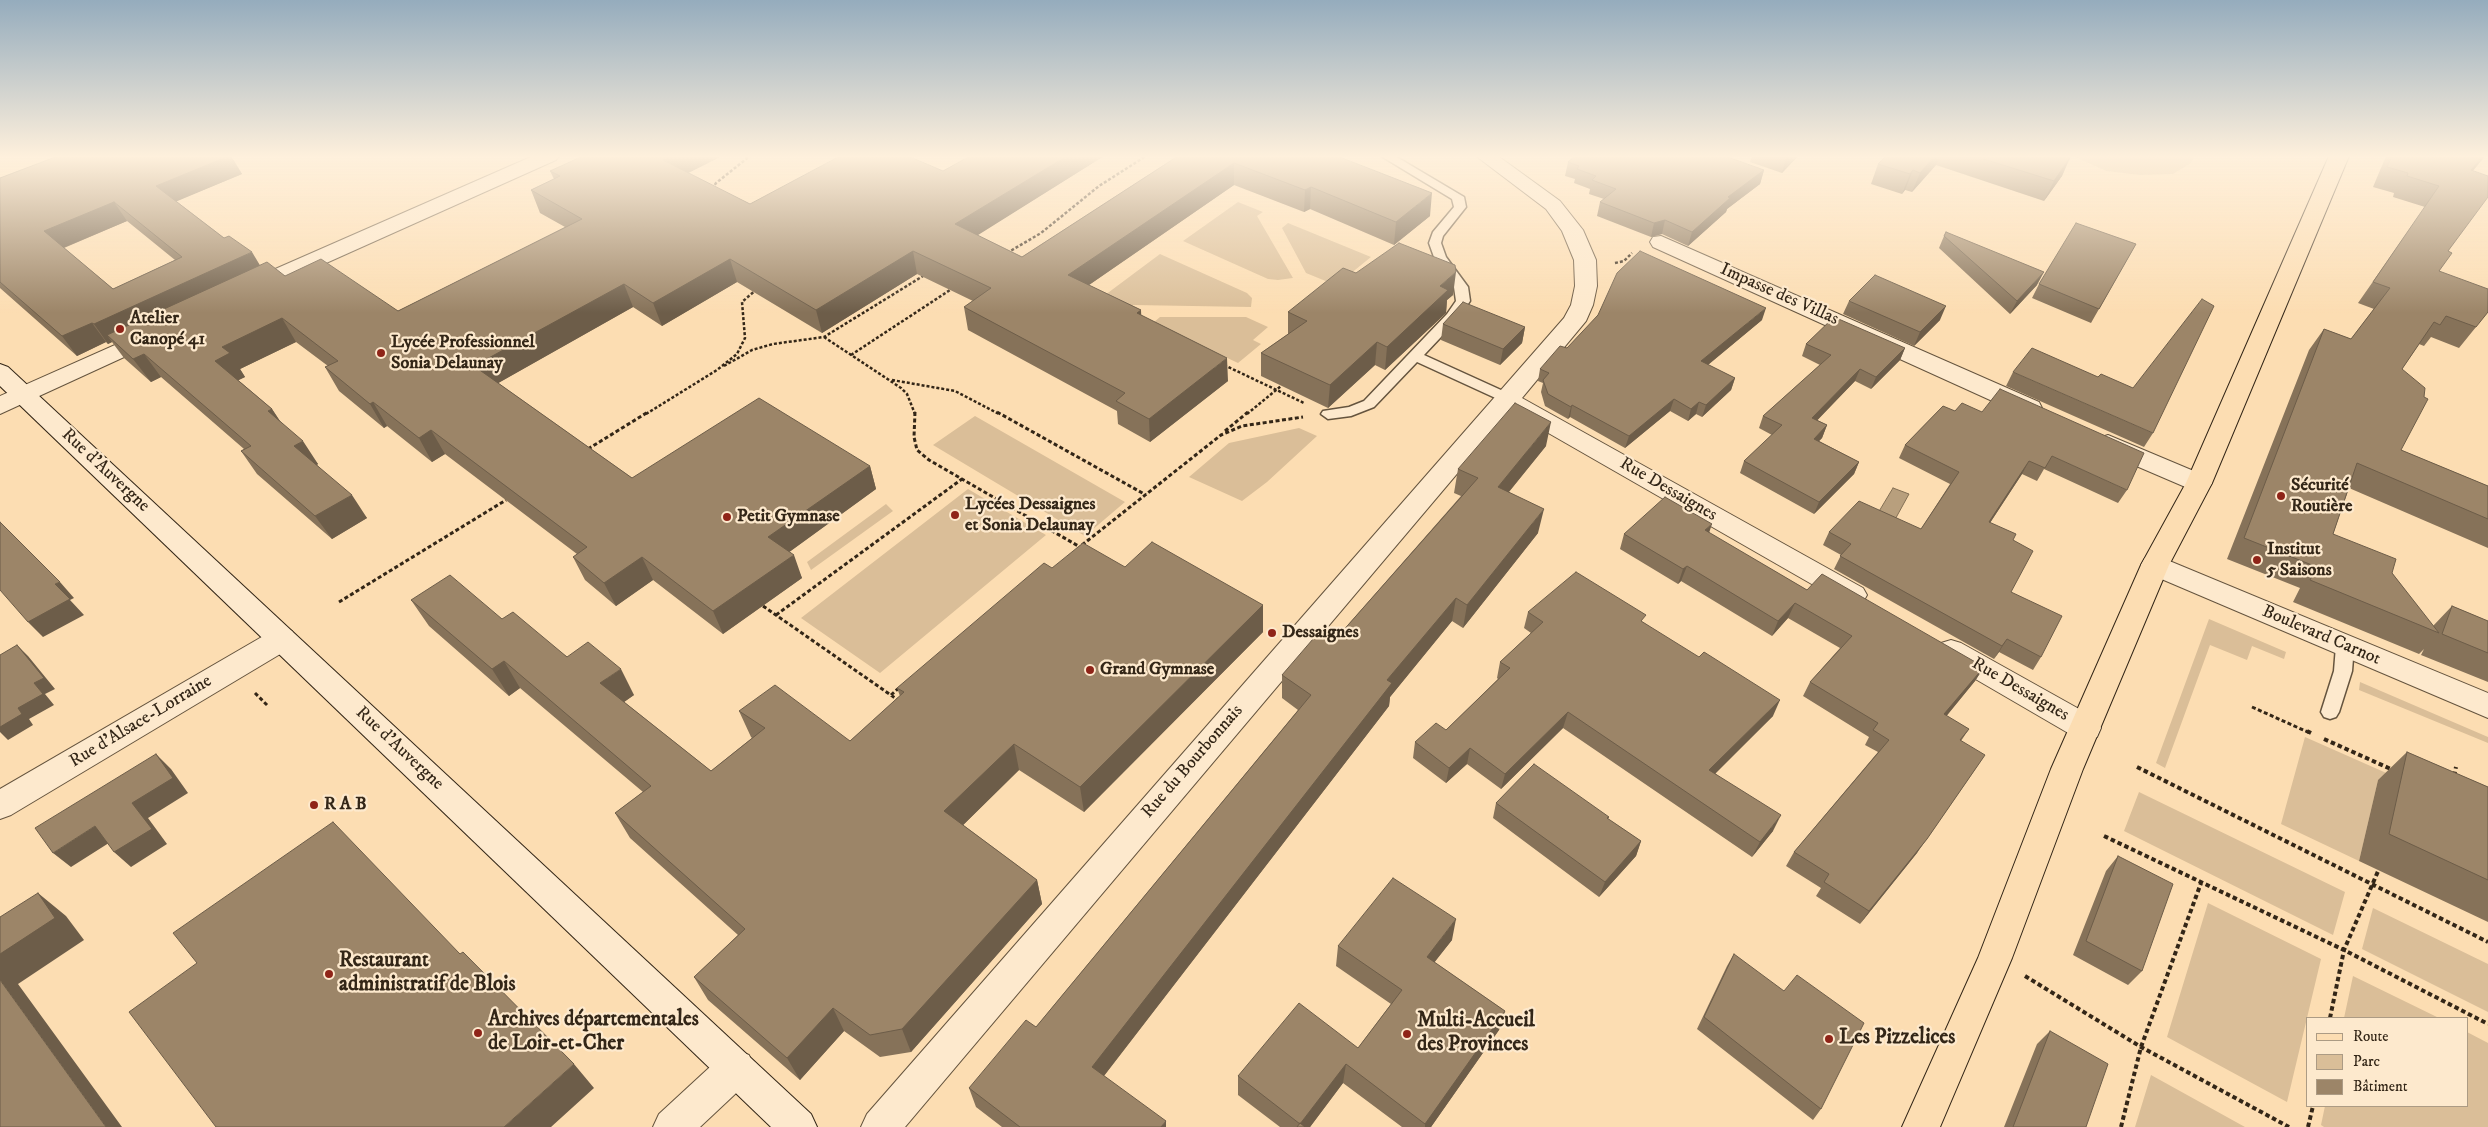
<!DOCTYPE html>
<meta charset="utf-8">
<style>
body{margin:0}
#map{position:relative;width:2488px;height:1127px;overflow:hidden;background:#fcddb2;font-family:"IM FELL DW Pica",serif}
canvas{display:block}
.legend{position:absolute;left:2306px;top:1017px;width:162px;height:90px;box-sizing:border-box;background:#fde9cd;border:1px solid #ac9b84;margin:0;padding:6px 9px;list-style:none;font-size:15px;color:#332617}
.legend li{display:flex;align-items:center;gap:10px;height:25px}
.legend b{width:25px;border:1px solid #ac9b84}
</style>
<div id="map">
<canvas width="2488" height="1127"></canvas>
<ul class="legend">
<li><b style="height:6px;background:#fcddb2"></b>Route</li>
<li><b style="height:14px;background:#dabe98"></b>Parc</li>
<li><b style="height:14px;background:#9c8568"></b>Bâtiment</li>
</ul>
</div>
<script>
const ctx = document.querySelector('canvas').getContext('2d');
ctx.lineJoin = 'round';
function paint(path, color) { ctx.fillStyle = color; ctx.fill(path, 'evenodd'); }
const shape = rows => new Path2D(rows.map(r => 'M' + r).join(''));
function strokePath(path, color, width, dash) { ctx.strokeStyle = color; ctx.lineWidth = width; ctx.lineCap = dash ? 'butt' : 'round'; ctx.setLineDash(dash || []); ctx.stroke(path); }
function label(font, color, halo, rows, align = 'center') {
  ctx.font = font + ' "IM FELL DW Pica",serif'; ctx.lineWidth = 4.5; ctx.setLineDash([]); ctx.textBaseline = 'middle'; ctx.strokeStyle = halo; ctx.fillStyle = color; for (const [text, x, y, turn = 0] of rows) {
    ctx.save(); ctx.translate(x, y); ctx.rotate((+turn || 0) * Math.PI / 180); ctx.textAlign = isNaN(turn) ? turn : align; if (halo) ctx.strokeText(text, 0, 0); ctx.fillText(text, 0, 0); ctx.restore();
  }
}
const green = shape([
 [2073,156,2194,156,2191,163,2173,174,2140,175,2106,171],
 [1238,202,1263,212,1257,216,1293,278,1278,280,1268,279,1183,241],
 [1288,223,1371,257,1350,274,1328,282,1306,273,1282,228],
 [1160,254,1247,293,1252,298,1251,307,1133,305,1127,310,1101,298],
 [1160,317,1246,317,1268,327,1253,340,1261,344,1238,363,1153,323],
 [975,416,1125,502,1085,536,933,445],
 [1299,428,1317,436,1267,482,1242,501,1189,477,1229,443],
 [968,489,1046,535,880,673,801,618],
 [886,504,893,511,811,570,807,562],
 [2209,619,2286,652,2284,659,2252,646,2247,660,2210,645,2165,768,2156,763],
 [2360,682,2488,737,2488,743,2359,690],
 [2305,737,2436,795,2378,780,2359,861,2281,824],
 [2139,792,2345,892,2333,935,2124,831],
 [2208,903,2321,959,2287,1102,2167,1037],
 [2373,908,2488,964,2488,1012,2362,949],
 [2353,976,2439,1018,2344,1018],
 [2467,1032,2488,1043,2488,1127,2324,1127,2321,1125,2325,1106,2467,1106],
 [2151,1075,2245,1127,2135,1127]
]);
const water = shape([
 [1893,488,1909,494,1892,525,1875,518,1893,488]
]);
const pathFar2 = shape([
 [712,189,716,183,750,156],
 [1007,253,1041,233,1099,186,1146,156],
 [1615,263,1624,261,1632,253],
 [824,337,901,388,907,394,915,414],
 [851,355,950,290],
 [1224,365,1304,403],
 [724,366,752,350,773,344,824,337,923,276],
 [892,380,955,391,999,414],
 [646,414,717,370,737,354,745,338,742,302,757,289],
 [1247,414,1281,386]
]);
const pathFar1 = shape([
 [915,412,914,437,917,450,929,460,1080,547],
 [997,412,1146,495],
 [1225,431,1248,412],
 [588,449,648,412],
 [1082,545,1221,435,1242,426,1303,417],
 [339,602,506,500],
 [763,606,898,700],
 [776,615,962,479],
 [255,693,268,706],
 [891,695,900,687],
 [2252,707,2310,733]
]);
const path = shape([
 [2307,731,2311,733],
 [2324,739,2393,770],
 [2137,767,2488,942],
 [2454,776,2456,767],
 [2104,836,2344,950,2488,1024],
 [2025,976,2141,1047,2289,1127],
 [2330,1018,2344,950,2379,869],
 [2121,1127,2141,1047,2201,883],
 [2308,1127,2313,1106]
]);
const service = shape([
 [1381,156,1395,156,1464,197,1466,207,1443,236,1441,243,1446,257,1468,287,1470,301,1457,320,1424,355,1512,395,1514,398,1512,401,1502,401,1417,362,1374,407,1351,416,1328,419,1321,414,1323,411,1349,407,1364,401,1447,314,1456,301,1454,287,1434,257,1429,243,1433,232,1454,207,1452,199,1381,156],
 [2345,639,2351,641,2354,646,2352,671,2339,712,2336,717,2330,719,2324,717,2321,712,2334,671,2336,646,2339,641,2345,639]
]);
const minor = shape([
 [533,156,559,156,556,160,257,294,249,296,241,294,238,289,241,284,533,156],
 [1476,156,1498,156,1560,201,1583,230,1596,260,1597,286,1593,305,1586,321,1522,398,1863,588,1867,595,1863,602,1853,605,1843,602,1510,411,905,1127,861,1127,867,1114,1564,318,1571,305,1575,286,1574,260,1562,231,1546,209,1476,156],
 [1661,236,2039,402,2042,408,2039,414,2030,416,2021,414,1653,247,1650,242,1653,237,1661,236],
 [151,329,159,331,163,336,159,341,0,414,0,396,151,329],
 [2108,435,2208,477,2212,483,2208,489,2199,492,2190,489,2099,450,2095,444,2099,438,2108,435],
 [2155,555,2488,693,2488,718,2145,572,2141,565,2145,558,2155,555],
 [282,628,292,631,296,639,292,647,11,815,0,819,0,789,272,631,282,628],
 [1951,640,1961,643,2097,719,2101,728,2097,737,2086,740,2075,737,1941,659,1936,651,1941,643,1951,640],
 [736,1050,749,1055,754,1068,749,1081,700,1127,653,1127,659,1114,723,1055,736,1050]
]);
const secondary = shape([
 [0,364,8,367,811,1114,817,1127,771,1127,0,386,0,364]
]);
const primary = shape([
 [2329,156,2349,156,2212,483,2169,565,2083,769,2012,958,1940,1127,1902,1127,1978,958,2051,769,2141,565,2186,483,2329,156]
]);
const wall = shape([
 [58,156,231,156,242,174,176,201,260,266,285,276,398,311,565,227,540,213,531,190,554,179,550,171,583,156,722,156,688,173,750,204,943,171,970,156,1104,156,977,235,1022,257,1178,156,1337,156,1430,216,1394,245,1310,209,1304,212,1234,185,1089,285,1141,310,1141,315,1228,381,1150,442,1118,424,1117,411,968,330,964,307,973,301,917,274,822,333,737,282,662,326,633,307,498,383,632,478,870,466,876,489,789,552,802,578,723,634,653,580,616,606,585,580,573,557,577,554,445,454,432,462,387,426,384,428,339,391,325,367,328,366,296,342,240,369,245,377,238,380,272,409,280,421,318,464,317,465,367,518,332,539,257,474,241,451,244,449,161,377,151,382,124,358,112,342,108,344,106,342,77,356,0,288,0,178],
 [127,221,175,260,113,289,64,248],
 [1752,156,1798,156,1782,173,1750,162],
 [1886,156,2070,156,2062,176,2044,201,1936,165,1912,192,1905,190,1902,194,1871,184,1878,164],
 [2386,156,2485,156,2473,171,2448,251,2439,271,2476,327,2459,348,2431,337,2424,346,2419,344,2402,369,2401,450,2488,486,2488,548,2349,488,2333,534,2392,573,2433,626,2452,606,2488,621,2488,682,2421,655,2424,649,2419,654,2293,602,2300,588,2227,559,2309,350,2324,329,2351,339,2374,309,2358,303,2425,207,2393,197,2394,193,2373,187],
 [1568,162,1764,170,1760,184,1727,209,1726,212,1688,246,1662,234,1651,237,1597,216,1600,202,1604,199,1589,194,1590,189,1574,183,1575,179,1565,176],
 [1944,236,2037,285,2010,314,1939,248],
 [2136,244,2091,323,2032,298,2039,284],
 [1356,273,1453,295,1447,300,1446,313,1385,370,1375,365,1328,408,1261,376,1261,353,1288,334,1288,312],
 [1849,301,1940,320,1914,346,1843,314],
 [1762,320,1708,365,1735,378,1731,390,1702,417,1696,414,1688,421,1670,411,1625,448,1570,417,1568,419,1545,406,1541,392,1543,383,1538,381,1540,369],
 [1443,324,1525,327,1522,343,1500,365,1441,340],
 [1806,344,1905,348,1900,360,1871,389,1855,381,1817,420,1827,425,1822,438,1819,441,1859,462,1854,474,1814,514,1740,473,1744,461,1772,435,1759,428,1763,416,1820,365,1802,356],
 [2013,372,2153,433,2144,447,2006,386],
 [1943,406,2127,490,2118,503,2044,469,2037,481,2022,474,1990,523,2013,540,2011,592,2041,657,2033,670,1999,652,1994,659,1834,569,1841,555,1823,545,1829,532,1921,529,1950,484,1899,458,1905,445],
 [1546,446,1509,492,1538,533,1463,628,1452,621,1390,697,1389,706,1104,1076,1166,1127,1002,1127,976,1107,969,1088,1036,1027,1298,710,1282,698,1282,675,1333,642,1461,496,1454,493,1458,469],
 [1709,533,1807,590,1984,667,1975,681,1946,716,1969,729,1961,741,1917,853,1860,924,1816,896,1821,888,1786,866,1794,852,1878,752,1865,745,1869,737,1803,696,1810,682,1840,648,1788,618,1772,636,1681,581,1678,584,1620,549,1624,534],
 [1125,567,1263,605,1263,632,1084,812,1019,770,963,825,1037,880,1042,904,911,1052,880,1057,844,1031,800,1080,708,1000,694,977,738,935,630,838,615,813,643,792,520,688,509,696,429,626,411,600,502,619,634,695,624,702,711,771,752,738,751,737,739,711,850,741,900,696,897,688,1052,568],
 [1528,612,1643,622,1773,716,1715,773,1773,831,1752,857,1563,728,1501,789,1467,764,1446,783,1413,758,1415,742,1446,730,1498,679,1497,678,1500,662,1531,633,1524,628],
 [2407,752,2488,787,2488,922,2359,861,2378,780],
 [1496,803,1609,817,1608,819,1641,841,1636,856,1599,897,1493,818],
 [2118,856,2142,971,2128,985,2073,955,2106,871],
 [1452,940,1434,962,1505,1011,1499,1030,1431,1127,1402,1127,1343,1083,1310,1127,1280,1127,1238,1095,1238,1076,1358,1048,1391,1004,1336,966,1338,946],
 [1734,954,1821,1109,1813,1120,1697,1029,1727,966],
 [2050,1031,2086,1127,2004,1127,2037,1044]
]);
const shadedWall = shape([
 [229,156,231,156,242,174,168,205,156,186],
 [671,156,722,156,670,182,663,160],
 [1067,156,1104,156,959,247,955,224],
 [1789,156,1798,156,1782,173,1786,158],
 [1935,156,1940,156,1936,165,1912,192,1920,173],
 [2071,156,2062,176,2044,201,2054,181],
 [2483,156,2485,156,2456,190,2471,170],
 [1234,163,1234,185,1070,298,1068,275],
 [1764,170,1760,184,1727,209,1726,212,1688,246,1692,232,1728,197],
 [1913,170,1905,190,1902,194,1910,174],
 [1311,187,1310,209,1304,212,1305,190],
 [1432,193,1430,216,1394,245,1396,222],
 [114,202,127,221,58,250,44,231],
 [1665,220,1662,234,1651,237,1654,223],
 [913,251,917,274,822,333,816,310],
 [252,252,264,272,107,335,112,342,108,344,94,324],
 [730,259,737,282,662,326,653,303],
 [1456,272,1453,295,1447,300,1446,313,1385,370,1387,347,1440,286],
 [2044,272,2037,285,2010,314,2017,301],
 [624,284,633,307,486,390,474,366],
 [1946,306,1940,320,1914,346,1920,332],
 [1766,308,1762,320,1698,373,1701,361],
 [1141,310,1142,333,1137,313],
 [282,318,296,342,240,369,245,377,231,384,215,361,222,347],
 [92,323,106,342,77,356,62,336],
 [1525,327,1522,343,1500,365,1503,349],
 [1377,342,1375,365,1328,408,1330,385],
 [1905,348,1900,360,1871,389,1876,377],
 [144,354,161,377,151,382,133,359],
 [1227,358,1228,381,1150,442,1149,419],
 [1860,369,1855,381,1808,430,1812,418],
 [1735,378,1731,390,1702,417,1706,405],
 [1674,399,1670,411,1625,448,1629,436],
 [373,402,387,426,384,428,370,404],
 [1699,402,1696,414,1688,421,1691,409],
 [1572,405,1570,417,1568,419,1571,407],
 [272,409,287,432,268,411],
 [1551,422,1546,446,1494,510,1498,487],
 [1827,425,1822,438,1809,451,1814,439],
 [431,430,445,454,432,462,419,438],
 [303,441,318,464,310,469,294,446],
 [2029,461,2022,474,1982,535,1989,522],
 [1859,462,1854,474,1814,514,1819,502],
 [870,466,876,489,777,561,768,537],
 [352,495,367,518,332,539,315,516],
 [1544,509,1538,533,1463,628,1467,605],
 [1712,524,1707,539,1705,530],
 [794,555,802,578,723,634,713,611],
 [642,557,653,580,616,606,604,583],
 [1687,566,1681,581,1678,584,1683,569],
 [60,582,74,598,70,600,84,615,43,637,28,622,55,584],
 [1456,598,1452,621,1390,697,1389,706,1096,1086,1092,1067,1387,680],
 [1795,603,1788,618,1772,636,1778,621],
 [1263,605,1263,632,1084,812,1080,787],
 [2007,639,1999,652,1994,659,2002,646],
 [17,645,28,656,55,689,45,694,54,705,29,719,33,725,8,740,0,732,0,727,18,708],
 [504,661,520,688,509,696,492,669],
 [1984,667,1975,681,1936,729,1944,714],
 [621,669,634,695,614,709,600,683],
 [1780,700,1773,716,1703,786,1709,770],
 [1568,712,1563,728,1501,789,1505,774],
 [1014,744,1019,770,952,836,944,811],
 [1470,748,1467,764,1446,783,1449,768],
 [156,754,171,769,188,793,148,818,167,844,131,867,114,852,132,803],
 [1985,755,1917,853,1860,924,1869,911],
 [1781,815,1773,831,1752,857,1760,842],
 [95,826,112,841,71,867,53,853],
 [1641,841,1636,856,1599,897,1605,882],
 [1037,880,1042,904,911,1052,902,1029],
 [38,893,66,916,84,940,18,984,122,1127,106,1127,0,980,0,954],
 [1456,919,1452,940,1423,977,1427,957],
 [833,1008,844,1031,800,1080,787,1058],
 [1505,1011,1499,1030,1431,1127,1425,1127,1425,1124],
 [574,1064,594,1088,551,1127,504,1127],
 [1346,1064,1343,1083,1310,1127,1300,1127,1300,1124],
 [1166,1121,1166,1127,1161,1127]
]);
const building = shape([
 [58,156,229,156,156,186,224,238,229,236,252,252,94,324,92,323,62,336,0,282,0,178,58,156],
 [114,202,182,257,113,289,44,231,114,202],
 [583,156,671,156,663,160,750,204,840,156,908,156,943,171,970,156,1067,156,955,224,1022,257,1178,156,1337,156,1432,193,1396,222,1311,187,1305,190,1234,163,1068,275,1141,310,1137,313,1227,358,1149,419,1116,401,1125,393,964,307,991,288,913,251,816,310,730,259,653,303,624,284,474,366,632,478,759,398,870,466,768,537,794,555,713,611,642,557,604,583,573,557,587,547,431,430,419,438,373,402,370,404,325,367,338,361,282,318,222,347,230,353,215,361,272,409,268,411,303,441,294,446,352,495,315,516,241,451,251,446,144,354,133,359,107,335,267,262,285,276,321,259,398,311,582,219,531,190,560,176,550,171,583,156],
 [1575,156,1725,156,1764,170,1728,197,1730,198,1692,232,1665,220,1654,223,1600,202,1616,189,1592,180,1596,176,1577,169,1579,166,1568,162,1575,156],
 [1780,156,1789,156,1786,158,1780,156],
 [1886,156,1935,156,1920,173,1913,170,1910,174,1878,164,1886,156],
 [1974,156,2071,156,2054,181,1974,156],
 [2392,156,2483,156,2471,170,2488,176,2488,197,2448,251,2452,253,2439,271,2488,289,2488,312,2476,327,2446,316,2440,325,2434,322,2402,369,2425,388,2424,397,2428,399,2401,450,2488,486,2488,519,2357,463,2333,534,2396,559,2392,573,2439,633,2310,580,2317,567,2244,538,2324,329,2351,339,2390,288,2373,282,2439,186,2407,176,2408,173,2387,167,2392,156],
 [2076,223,2136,244,2099,309,2039,284,2076,223],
 [1946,232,2044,272,2017,301,1944,236,1946,232],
 [1399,243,1455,265,1456,272,1440,286,1448,290,1387,347,1377,342,1330,385,1261,353,1307,321,1288,312,1343,268,1356,273,1399,243],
 [1640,251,1766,308,1701,361,1735,378,1706,405,1699,402,1691,409,1674,399,1629,436,1572,405,1571,407,1548,394,1543,380,1549,373,1540,369,1560,346,1567,348,1598,315,1617,273,1640,251],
 [1875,275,1946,306,1920,332,1849,301,1875,275],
 [2202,299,2214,306,2153,433,2013,372,2032,348,2098,377,2101,374,2133,388,2202,299],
 [1463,302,1525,327,1503,349,1443,324,1463,302],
 [1834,317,1905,348,1876,377,1860,369,1812,418,1827,425,1814,439,1859,462,1819,502,1744,461,1782,425,1763,416,1831,355,1806,344,1834,317],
 [2000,389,2144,453,2127,490,2052,456,2045,468,2029,461,1989,522,2016,534,2013,540,2033,551,2011,592,2062,616,2041,657,2007,639,2002,646,1840,556,1851,544,1829,532,1859,501,1921,529,1959,472,1905,445,1943,406,1955,411,1962,403,1982,412,2000,389],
 [1515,403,1551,422,1498,487,1544,509,1467,605,1456,598,1387,680,1392,683,1092,1067,1166,1121,1161,1127,1020,1127,969,1088,1026,1020,1036,1027,1311,695,1282,675,1319,632,1333,642,1478,478,1458,469,1515,403],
 [1665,497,1712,524,1705,530,1807,590,1822,574,1984,667,1944,714,1969,729,1960,740,1985,755,1927,839,1869,911,1824,882,1829,874,1794,852,1889,740,1873,730,1878,723,1810,682,1852,636,1795,603,1778,621,1687,566,1683,569,1624,534,1665,497],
 [0,522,60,582,55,584,70,599,28,622,0,590,0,522],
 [1152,542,1263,605,1080,787,1014,744,944,811,1037,880,902,1029,870,1035,833,1008,787,1058,694,977,745,929,615,813,651,786,504,661,492,669,411,600,450,575,502,619,513,612,567,657,588,642,621,669,600,683,711,771,765,728,739,711,775,685,850,741,904,692,897,688,1044,563,1052,568,1083,543,1125,567,1152,542],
 [1576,572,1646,615,1641,621,1699,657,1704,652,1780,700,1709,770,1781,815,1760,842,1568,712,1505,774,1470,748,1449,768,1415,742,1436,723,1446,730,1510,668,1500,662,1543,622,1528,612,1576,572],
 [2452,606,2488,621,2488,653,2442,634,2452,606],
 [17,645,44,678,34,683,43,694,18,708,22,714,0,727,0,655,17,645],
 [2407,752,2488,787,2488,880,2389,834,2407,752],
 [156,754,173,778,132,803,152,829,114,852,95,826,53,853,35,828,156,754],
 [1534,764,1609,817,1607,818,1641,841,1605,882,1496,803,1534,764],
 [333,822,460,954,463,952,574,1064,504,1127,216,1127,129,1012,197,963,173,933,333,822],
 [2118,856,2173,884,2142,971,2086,941,2118,856],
 [1393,878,1456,919,1427,957,1505,1011,1425,1124,1346,1064,1300,1124,1238,1076,1299,1003,1358,1048,1402,990,1338,946,1393,878],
 [38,893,55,918,0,954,0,917,38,893],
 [1734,954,1784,991,1797,975,1864,1023,1821,1109,1704,1017,1734,954],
 [0,980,106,1127,0,1127,0,980],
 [2050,1031,2108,1064,2086,1127,2013,1127,2050,1031],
 [1300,1123,1305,1127,1297,1127,1300,1123]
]);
const markers = [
 [120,329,5,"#8f2418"],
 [381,353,5,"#8f2418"],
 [2281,496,5,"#8f2418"],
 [955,515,5,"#8f2418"],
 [727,517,5,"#8f2418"],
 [2257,560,5,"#8f2418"],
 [1272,633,5,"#8f2418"],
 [1090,670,5,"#8f2418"],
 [314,805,5,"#8f2418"],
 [329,974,5,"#8f2418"],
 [478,1033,5,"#8f2418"],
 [1407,1034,5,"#8f2418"],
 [1829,1039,5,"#8f2418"]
];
const streetNames = [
 ["Impasse des Villas",1779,295,24],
 ["Rue d'Auvergne",105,471,43],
 ["Rue Dessaignes",1668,490,30],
 ["Boulevard Carnot",2321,636,23],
 ["Rue Dessaignes",2020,690,30],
 ["Rue d'Alsace-Lorraine",141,722,-31],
 ["Rue d'Auvergne",399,749,43],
 ["Rue du Bourbonnais",1193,762,-49]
];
const poiNames = [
 ["Atelier",130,319],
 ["Canopé 41",130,340],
 ["Lycée Professionnel",391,343],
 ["Sonia Delaunay",391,364],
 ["Sécurité",2291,486],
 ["Routière",2291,507],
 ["Lycées Dessaignes",965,505],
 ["et Sonia Delaunay",965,526],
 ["Petit Gymnase",737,517],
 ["Institut",2267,550],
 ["5 Saisons",2267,571],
 ["Dessaignes",1282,633],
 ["Grand Gymnase",1100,670],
 ["R A B",324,805]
];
const nearPoinames = [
 ["Restaurant",339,962],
 ["administratif de Blois",339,986],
 ["Archives départementales",488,1021],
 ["de Loir-et-Cher",488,1045],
 ["Multi-Accueil",1417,1022],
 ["des Provinces",1417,1046],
 ["Les Pizzelices",1839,1039]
];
paint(green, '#dabe98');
paint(water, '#b89f7d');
strokePath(water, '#836f54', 1);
strokePath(service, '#65543e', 3);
strokePath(minor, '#65543e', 2);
strokePath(secondary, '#332617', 2);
strokePath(primary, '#332617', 2);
strokePath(pathFar2, '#332617', 2.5, [3, 2]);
strokePath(pathFar1, '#332617', 3, [4, 2.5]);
strokePath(path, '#332617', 4, [4.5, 3]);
paint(service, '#fde9cd');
paint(minor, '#fde9cd');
paint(secondary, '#fde9cd');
paint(primary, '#fcddb2');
paint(wall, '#867259');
paint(shadedWall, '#6d5d49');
paint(building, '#9c8568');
strokePath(building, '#6d5d49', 1);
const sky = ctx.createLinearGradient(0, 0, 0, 313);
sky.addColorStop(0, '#95acbd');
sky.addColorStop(0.5, '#fef0dc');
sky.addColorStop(1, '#fef0dc00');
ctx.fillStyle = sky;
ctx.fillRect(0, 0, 2488, 313);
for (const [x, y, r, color] of markers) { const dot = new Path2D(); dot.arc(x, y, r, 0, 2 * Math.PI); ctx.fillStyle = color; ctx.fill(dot); strokePath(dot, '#fde9cd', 2); }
label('18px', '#332617', '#fde9cd', streetNames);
label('bold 18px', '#332617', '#fde9cd', poiNames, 'left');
label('bold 21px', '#332617', '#fde9cd', nearPoinames, 'left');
</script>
